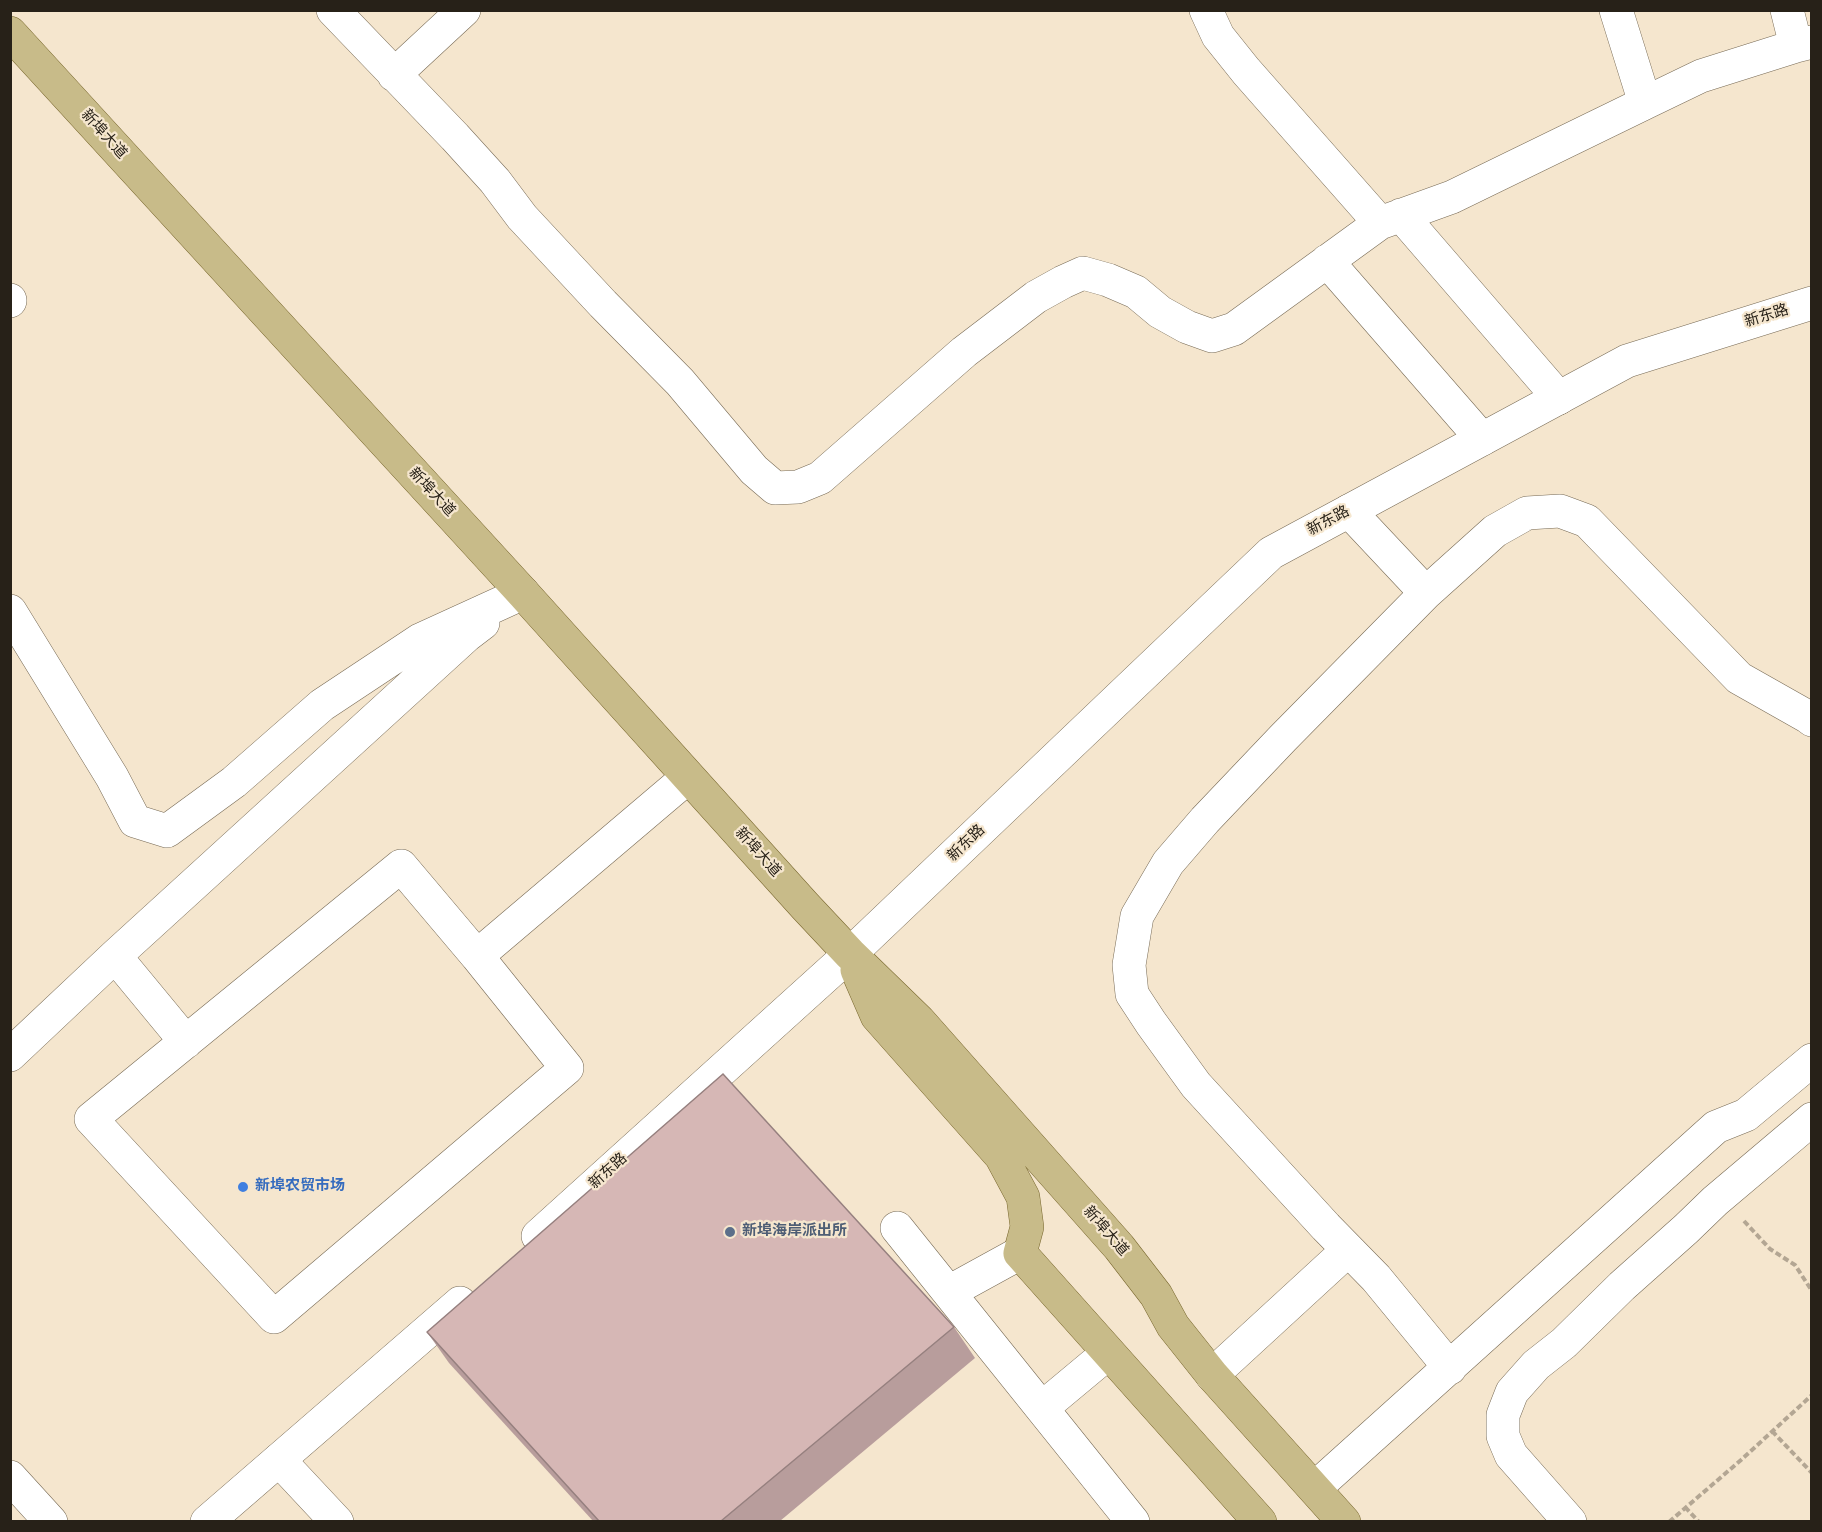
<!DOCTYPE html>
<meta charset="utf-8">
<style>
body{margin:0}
#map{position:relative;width:1822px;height:1532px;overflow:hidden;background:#f5e6ce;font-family:Overpass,sans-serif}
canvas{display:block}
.frame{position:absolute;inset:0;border:12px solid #272118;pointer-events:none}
</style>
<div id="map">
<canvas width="1822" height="1532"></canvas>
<div class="frame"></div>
</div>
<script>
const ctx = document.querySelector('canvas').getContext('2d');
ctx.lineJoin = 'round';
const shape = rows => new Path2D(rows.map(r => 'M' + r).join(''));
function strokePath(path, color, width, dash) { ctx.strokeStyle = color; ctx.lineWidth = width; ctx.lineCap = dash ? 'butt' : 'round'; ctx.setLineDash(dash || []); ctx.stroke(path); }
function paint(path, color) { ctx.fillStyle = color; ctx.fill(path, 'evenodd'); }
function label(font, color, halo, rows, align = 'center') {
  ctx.font = font + ' Overpass,"Noto Sans SC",sans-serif'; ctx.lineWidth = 4.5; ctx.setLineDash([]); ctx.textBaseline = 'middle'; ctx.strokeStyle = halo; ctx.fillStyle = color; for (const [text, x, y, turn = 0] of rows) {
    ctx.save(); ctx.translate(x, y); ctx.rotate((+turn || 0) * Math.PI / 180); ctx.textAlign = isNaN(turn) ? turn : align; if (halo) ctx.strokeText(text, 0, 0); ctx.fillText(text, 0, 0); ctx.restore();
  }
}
const path = shape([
 [1744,1221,1770,1249,1795,1265,1812,1291],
 [1772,1431,1812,1473],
 [1685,1507,1699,1522],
 [1669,1522,1741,1460,1812,1395]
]);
const minor = shape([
 [333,10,455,137,495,181,522,217,603,304,680,382,754,470,775,488,798,487,820,478,964,352,1036,297,1063,282,1083,273,1108,280,1136,292,1160,312,1187,327,1212,336,1234,329,1380,223,1452,197,1645,103],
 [1206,10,1218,36,1246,71,1380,223],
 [1616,10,1645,103,1701,76,1796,46],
 [1787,10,1796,46,1812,42],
 [394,75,464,10],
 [1401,215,1559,398],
 [1327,261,1482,439],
 [10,300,10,301],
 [1349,511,1426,593],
 [10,611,112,777,135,821,167,831,234,782,322,705,420,640,523,593],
 [115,956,186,1042],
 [477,956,401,866,91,1119,274,1317,567,1068,477,956,688,777],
 [10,1055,115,956,466,636,483,623],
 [897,1228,1133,1522],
 [949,1292,1020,1253],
 [1450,1368,1376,1278,1326,1227,1196,1085,1151,1023,1132,994,1129,965,1137,916,1168,863,1205,820,1283,738,1426,593,1495,531,1527,513,1560,511,1587,521,1739,678,1808,717,1812,720],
 [1212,1375,1348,1250],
 [1042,1408,1108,1353],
 [279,1460,337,1522],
 [10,1477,51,1522],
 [1315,1488,1716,1127,1746,1115,1812,1060],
 [1570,1522,1511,1455,1503,1436,1503,1415,1512,1392,1536,1365,1564,1343,1622,1286,1686,1229,1715,1201,1812,1119]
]);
const tertiary = shape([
 [538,1236,850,954,1271,553,1627,361,1812,303],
 [207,1522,460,1303]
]);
const primary = shape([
 [10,33,523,593,805,906,850,954,919,1021,1119,1247,1156,1295,1173,1326,1212,1375,1344,1522],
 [857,970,877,1016,1001,1156,1023,1197,1027,1227,1020,1253,1260,1522]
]);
const wall = shape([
 [954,1327,975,1358,780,1521,593,1521,449,1363,427,1332]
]);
const building = shape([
 [723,1074,954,1327,721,1521,599,1521,427,1332,723,1074]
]);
const markers = [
 [243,1187,6,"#3f7fe0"],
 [730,1232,6,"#5c6f8a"]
];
const streetNames = [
 ["新埠大道",103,135,48],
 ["新东路",1767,317,-17],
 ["新埠大道",431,493,47],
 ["新东路",1329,522,-28],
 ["新东路",967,844,-44],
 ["新埠大道",757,853,48],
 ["新东路",609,1172,-42],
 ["新埠大道",1105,1232,49]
];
const shopNames = [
 ["新埠农贸市场",255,1187]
];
const serviceNames = [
 ["新埠海岸派出所",742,1232]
];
strokePath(minor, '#776a55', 34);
strokePath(tertiary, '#776a55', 34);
strokePath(primary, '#78672e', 34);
strokePath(path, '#b3a693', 4, [6, 3]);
strokePath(minor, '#fff', 33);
strokePath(tertiary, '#fff', 33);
strokePath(primary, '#c8bb89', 33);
paint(wall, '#b89d9c');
paint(building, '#d6b7b5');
strokePath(building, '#96807f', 1.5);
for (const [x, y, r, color] of markers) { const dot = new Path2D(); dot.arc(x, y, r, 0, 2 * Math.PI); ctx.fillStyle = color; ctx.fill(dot); strokePath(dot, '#f5e6ce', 2); }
label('15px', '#272118', '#f5e6ce', streetNames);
label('bold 15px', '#366cbe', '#f5e6ce', shopNames, 'left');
label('bold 15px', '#4e5e75', '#f5e6ce', serviceNames, 'left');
</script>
